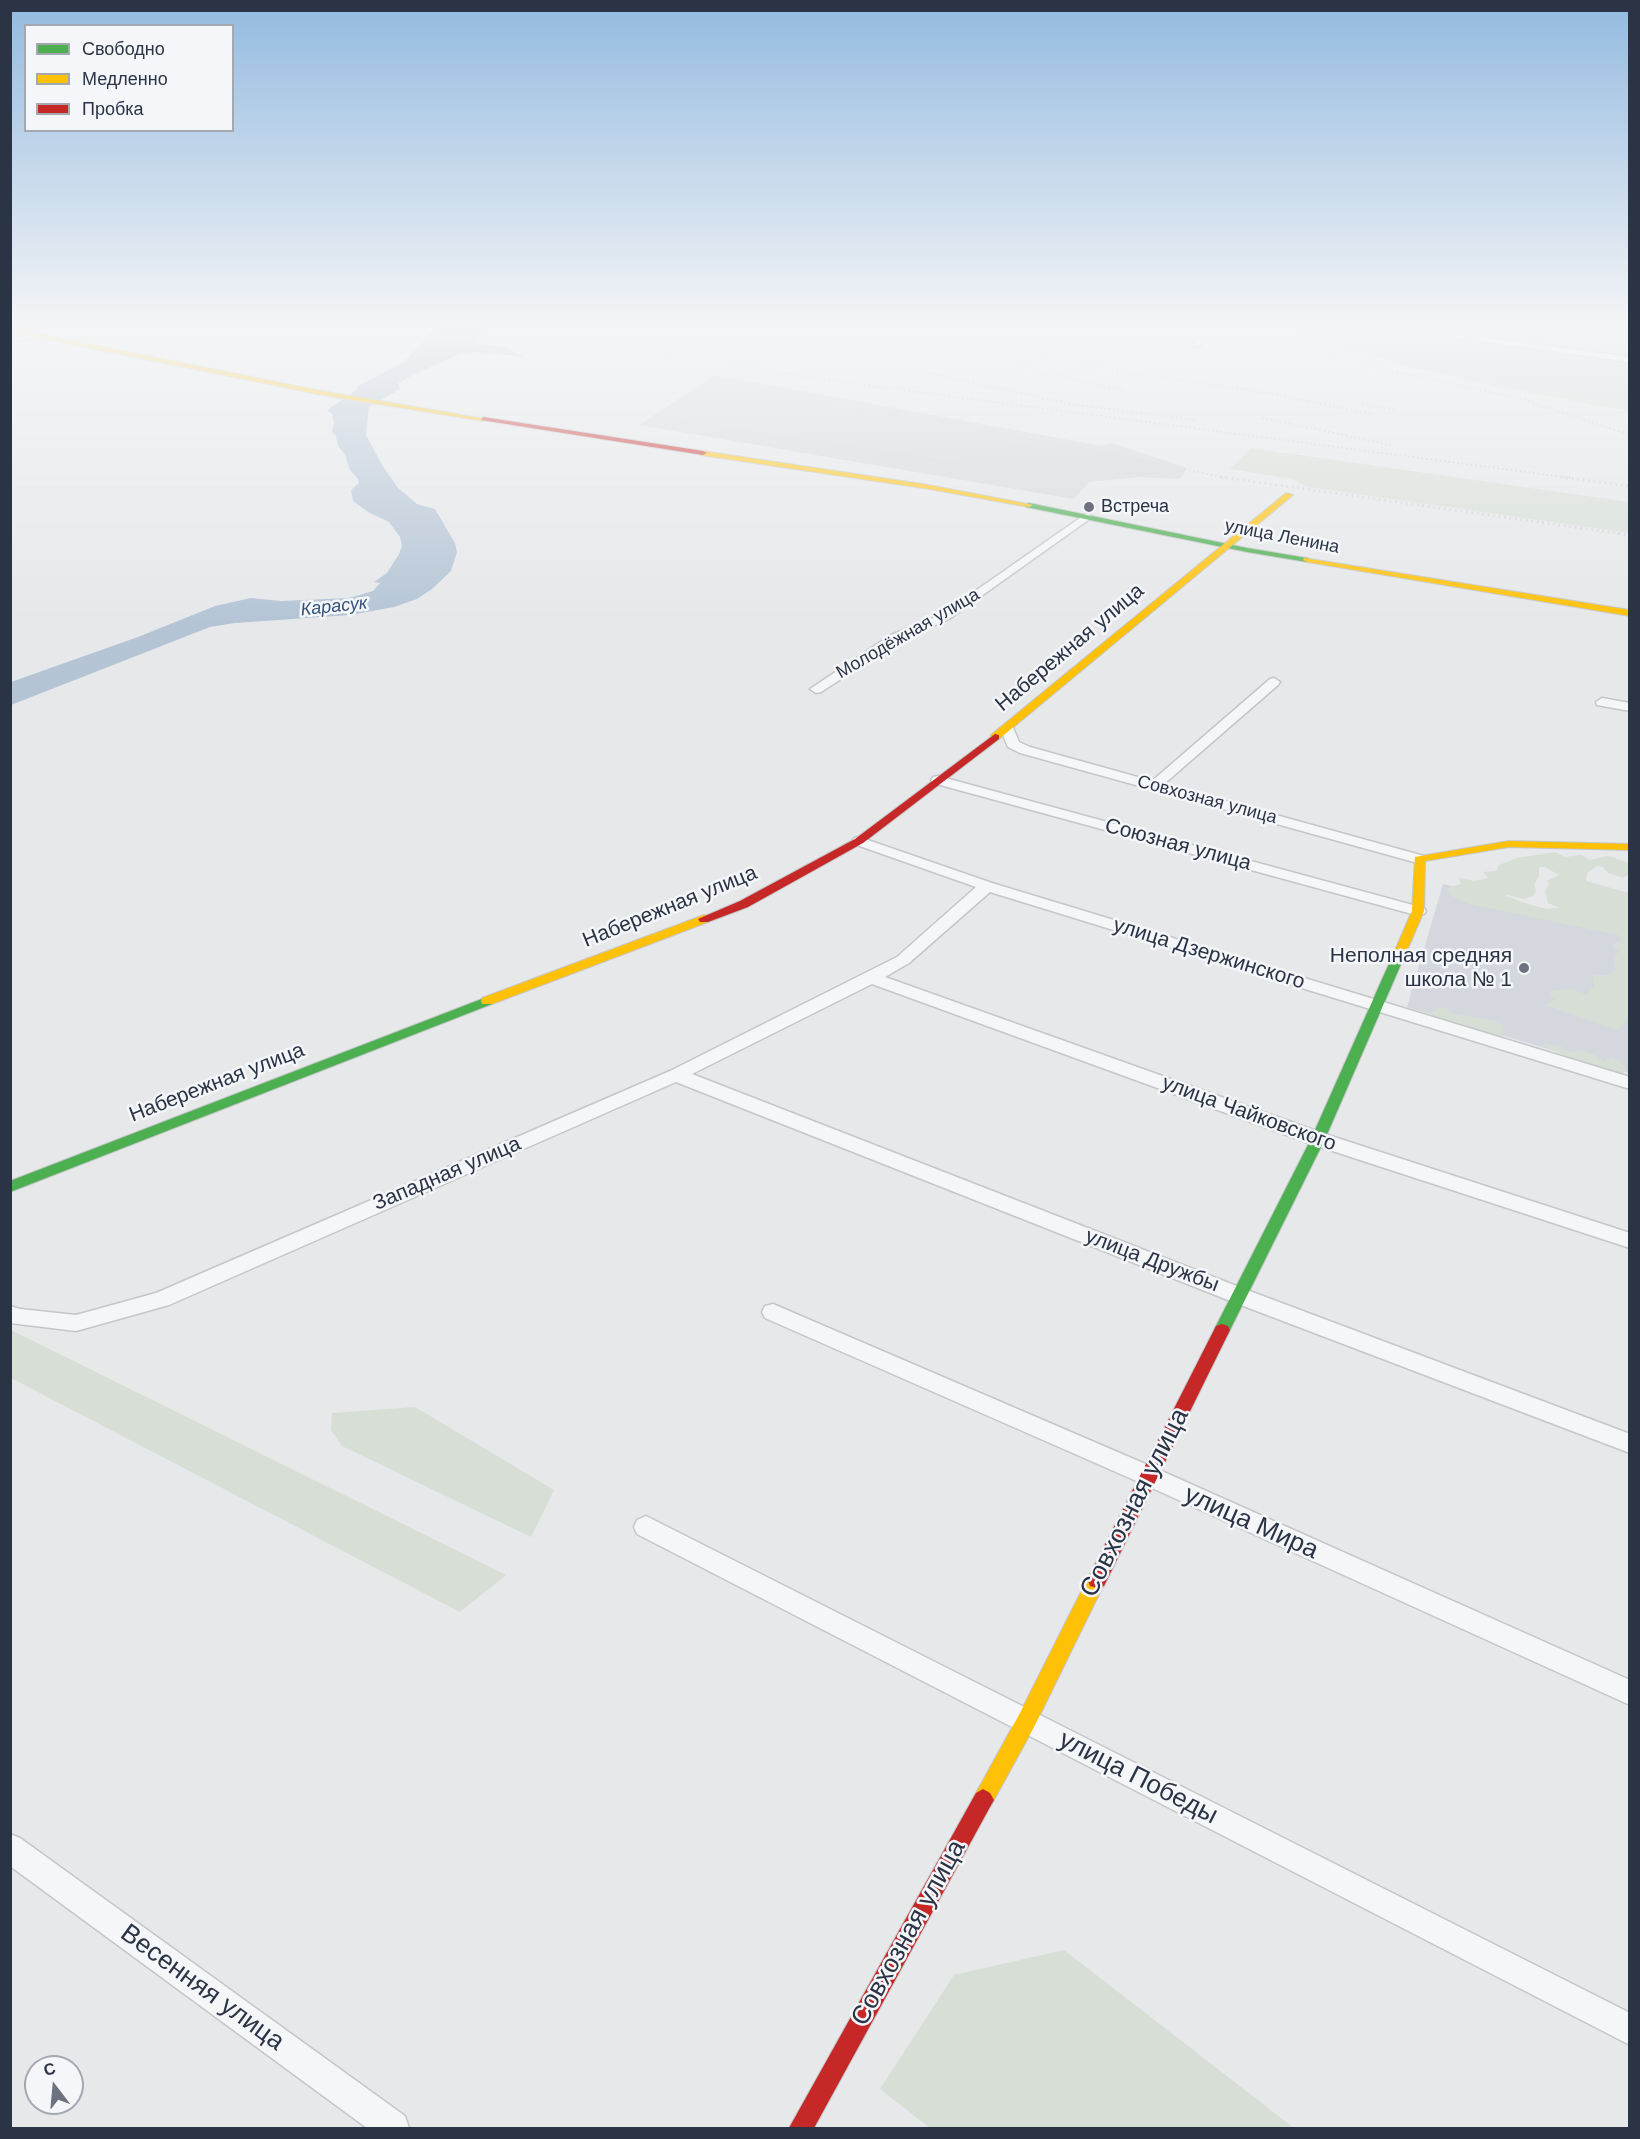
<!DOCTYPE html>
<meta charset="utf-8">
<style>
body{margin:0}
#map{position:relative;width:1640px;height:2139px;overflow:hidden;background:#e6e8ea;font-family:Arial,sans-serif}
canvas{display:block}
.frame{position:absolute;inset:0;border:12px solid #2b3445;pointer-events:none}
.legend{position:absolute;left:24px;top:24px;width:210px;height:108px;box-sizing:border-box;background:#f4f6f9;border:2px solid #a4a8b1;margin:0;padding:8px 10px;list-style:none;font-size:18px;color:#2b3445}
.legend li{display:flex;align-items:center;gap:12px;height:30px}
.legend b{width:30px;border:2px solid #a4a8b1}
.north{position:absolute;left:24px;top:2055px;width:60px;height:60px;box-sizing:border-box;background:#f4f6f9;border:2px solid #a4a8b1;border-radius:50%;rotate:344deg;font-size:16px;font-weight:700;line-height:24px;text-align:center;color:#2b3445}
.north::after{content:'';display:block;margin:auto;width:21px;height:27px;background:#6c737f;clip-path:polygon(50% 0,100% 100%,50% 72%,0 100%)}
</style>
<div id="map">
<canvas width="1640" height="2139"></canvas>
<div class="frame"></div>
<ul class="legend">
<li><b style="height:8px;background:#4caf50"></b>Свободно</li>
<li><b style="height:8px;background:#ffc107"></b>Медленно</li>
<li><b style="height:8px;background:#c62828"></b>Пробка</li>
</ul>
<div class="north">С</div>
</div>
<script>
const ctx = document.querySelector('canvas').getContext('2d');
ctx.lineJoin = 'round';
function paint(path, color) { ctx.fillStyle = color; ctx.fill(path, 'evenodd'); }
const shape = rows => new Path2D(rows.map(r => 'M' + r).join(''));
function strokePath(path, color, width, dash) { ctx.strokeStyle = color; ctx.lineWidth = width; ctx.lineCap = dash ? 'butt' : 'round'; ctx.setLineDash(dash || []); ctx.stroke(path); }
function label(font, color, halo, rows, align = 'center') {
  ctx.font = font + ' Arial,sans-serif'; ctx.lineWidth = 5; ctx.setLineDash([]); ctx.textBaseline = 'middle'; ctx.strokeStyle = halo; ctx.fillStyle = color; for (const [text, x, y, turn = 0] of rows) {
    ctx.save(); ctx.translate(x, y); ctx.rotate((+turn || 0) * Math.PI / 180); ctx.textAlign = isNaN(turn) ? turn : align; if (halo) ctx.strokeText(text, 0, 0); ctx.fillText(text, 0, 0); ctx.restore();
  }
}
const built = shape([
 [1287,325,1629,325,1629,409,1407,367,1305,332,1298,333,1281,327],
 [715,375,1102,446,1112,443,1187,468,1180,479,1139,477,1089,482,1074,499,639,425],
 [1443,884,1629,929,1629,1073,1407,1007]
]);
const green = shape([
 [1467,378,1519,388,1629,402,1629,410,1599,406,1460,379],
 [1251,448,1629,502,1629,533,1308,487,1292,479,1230,469],
 [1555,852,1565,857,1582,855,1589,860,1608,856,1629,863,1629,874,1623,878,1608,873,1603,867,1597,866,1587,873,1586,881,1629,893,1629,1020,1617,1030,1545,1005,1556,999,1549,995,1554,990,1573,989,1587,995,1594,986,1592,975,1607,975,1616,970,1614,966,1615,954,1620,952,1613,948,1613,945,1621,940,1618,935,1469,904,1449,895,1447,888,1461,884,1459,878,1474,881,1488,878,1483,872,1496,871,1499,865,1517,858],
 [1539,867,1545,867,1559,875,1547,881,1549,884,1545,891,1548,903,1560,908,1543,909,1505,896,1507,895,1524,899,1533,896,1536,891,1534,885,1539,876],
 [1436,1007,1447,1008,1450,1013,1495,1021,1503,1026,1501,1039,1487,1036,1432,1016,1430,1012,1435,1012],
 [1545,1044,1561,1046,1564,1050,1571,1052,1581,1050,1597,1056,1605,1063,1606,1060,1611,1057,1621,1061,1626,1069,1622,1074,1598,1066,1582,1064,1544,1046],
 [11,1330,506,1575,460,1612,11,1378],
 [415,1407,554,1490,531,1537,342,1446,331,1430,332,1413],
 [1064,1950,1294,2128,930,2128,880,2089,954,1975]
]);
const water = shape([
 [450,325,500,325,473,343,508,348,524,357,473,352,459,354,403,380,398,384,400,389,369,407,366,435,382,465,398,488,417,504,435,509,455,543,457,552,451,571,432,589,417,599,394,607,350,615,235,623,210,627,11,705,11,682,138,637,215,606,251,598,281,601,349,598,373,591,380,583,374,582,387,573,399,554,402,546,400,537,389,522,368,512,353,501,351,490,359,483,358,479,350,470,345,455,338,446,336,436,332,432,334,422,332,414,327,410,355,391,358,386,404,362,430,334]
]);
const street = shape([
 [1211,325,1224,325,1210,331,1200,346,1194,346,1193,344,1204,327,1211,325],
 [35,333,39,335,38,337,10,342,10,338,35,333],
 [1459,334,1630,357,1630,362,1456,338,1455,336,1459,334],
 [1087,513,1092,516,1091,518,949,619,899,641,821,692,816,693,810,689,891,635,941,615,1087,513],
 [1274,678,1280,682,1278,685,1164,784,1424,856,1427,859,1424,862,1414,862,1020,753,1008,747,1000,728,1007,724,1012,725,1019,742,1030,747,1152,781,1270,679,1274,678],
 [1602,698,1630,703,1630,711,1597,705,1596,702,1602,698],
 [938,776,1424,908,1426,911,1424,914,1412,914,933,783,931,780,933,777,938,776],
 [859,837,992,883,1630,1077,1630,1089,990,892,909,963,885,977,1325,1134,1630,1233,1630,1248,1311,1144,872,984,692,1074,1247,1290,1630,1434,1630,1453,1233,1302,676,1082,169,1305,76,1331,10,1323,10,1306,20,1309,76,1315,156,1293,670,1071,897,957,976,887,854,844,852,841,854,838,859,837],
 [773,1304,1157,1469,1630,1680,1630,1705,1141,1483,765,1318,762,1312,765,1306,773,1304],
 [646,1516,1630,2013,1630,2045,637,1534,634,1527,637,1520,646,1516],
 [10,1834,20,1838,405,2116,409,2128,367,2128,10,1866,10,1834]
]);
const fast = shape([
 [1029,503,1247,548,1307,558,1311,560,1307,562,1247,552,1026,507,1025,505,1029,503],
 [1402,944,1408,948,1325,1139,1228,1334,1222,1336,1216,1334,1214,1330,1311,1139,1396,948,1402,944],
 [487,997,493,1001,492,1004,10,1192,10,1181,487,997]
]);
const slow = shape([
 [10,328,322,391,486,419,483,421,322,395,10,332,10,328],
 [703,451,929,485,1033,505,1029,507,929,489,700,455,700,451,703,451],
 [1286,493,1293,495,999,739,991,739,991,735,1286,493],
 [1304,558,1630,610,1630,616,1307,562,1303,560,1304,558],
 [1509,841,1630,844,1630,850,1509,847,1425,861,1424,911,1408,948,1406,951,1398,951,1396,948,1412,911,1415,857,1509,841],
 [704,915,708,916,710,919,708,922,492,1004,482,1004,481,1001,482,998,704,915],
 [1097,1572,1104,1574,1106,1580,1034,1727,990,1807,983,1811,976,1807,972,1800,976,1793,1020,1713,1090,1574,1097,1572]
]);
const jam = shape([
 [483,417,703,451,707,453,703,455,481,420,483,417],
 [995,734,999,735,999,739,863,843,748,907,708,922,700,922,698,919,740,901,855,839,995,734],
 [1222,1324,1228,1326,1230,1330,1104,1586,1097,1588,1090,1586,1088,1580,1090,1574,1214,1330,1216,1326,1222,1324],
 [983,1789,990,1793,994,1800,990,1807,814,2128,789,2128,976,1793,983,1789]
]);
const railFar1 = shape([
 [468,325,613,345,828,380,1572,478],
 [693,325,828,327,863,325],
 [1139,325,1184,329],
 [1223,325,1268,342,1324,357,1519,398,1630,435],
 [1366,326,1630,366],
 [776,335,940,346,1024,356,1267,393,1372,414],
 [1055,337,1176,336,1255,342],
 [981,359,1017,365,1124,391],
 [928,373,1070,404,1196,420],
 [808,401,942,422,1228,478],
 [1362,404,1395,410],
 [1262,418,1391,445],
 [681,423,1015,472,1169,474],
 [1007,445,1046,450]
]);
const rail = shape([
 [1221,477,1630,535],
 [1561,477,1630,486]
]);
const markers = [
 [1089,507,6,"#6c737f"],
 [1524,968,6,"#6c737f"]
];
const farPoinames = [
 ["Встреча",1101,507]
];
const farStreetnames = [
 ["улица Ленина",1282,537,11],
 ["Молодёжная улица",908,634,-30],
 ["Совхозная улица",1207,800,15]
];
const farWaternames = [
 ["Карасук",334,607,-6]
];
const streetNames = [
 ["Набережная улица",1070,648,-40],
 ["Союзная улица",1178,845,15],
 ["Набережная улица",670,907,-22],
 ["улица Дзержинского",1209,954,17],
 ["Набережная улица",217,1083,-21],
 ["улица Чайковского",1249,1114,20],
 ["Западная улица",447,1174,-23],
 ["улица Дружбы",1152,1261,21]
];
const poiNames = [
 ["Неполная средняя",1512,956],
 ["школа № 1",1512,980]
];
const nearStreetnames = [
 ["Совхозная улица",1135,1503,-63],
 ["улица Мира",1251,1523,24],
 ["улица Победы",1138,1778,27],
 ["Совхозная улица",909,1933,-61],
 ["Весенняя улица",202,1988,36]
];
paint(built, '#d4d7dd');
paint(green, '#d6ded6');
paint(water, '#b4c4d5');
strokePath(street, '#c4c6c8', 3);
strokePath(fast, '#c4c6c8', 2);
strokePath(slow, '#c4c6c8', 2);
strokePath(jam, '#c4c6c8', 2);
paint(street, '#f5f6f7');
paint(fast, '#4caf50');
paint(slow, '#ffc107');
paint(jam, '#c62828');
strokePath(railFar1, '#cecfd2', 2, [1.5, 3]);
strokePath(rail, '#cecfd2', 3, [1.5, 4]);
const sky = ctx.createLinearGradient(0, 0, 0, 625);
sky.addColorStop(0, '#93bae0');
sky.addColorStop(0.52, '#f4f5f6');
sky.addColorStop(1, '#f4f5f600');
ctx.fillStyle = sky;
ctx.fillRect(0, 0, 1640, 625);
for (const [x, y, r, color] of markers) { const dot = new Path2D(); dot.arc(x, y, r, 0, 2 * Math.PI); ctx.fillStyle = color; ctx.fill(dot); strokePath(dot, '#f4f6f9', 2); }
label('18px', '#2b3445', '#f4f6f9', farPoinames, 'left');
label('18px', '#2b3445', '#f4f6f9', farStreetnames);
label('italic 18px', '#34527a', '#f4f6f9', farWaternames);
label('21px', '#2b3445', '#f4f6f9', streetNames);
label('21px', '#2b3445', '#f4f6f9', poiNames, 'right');
label('26px', '#2b3445', '#f4f6f9', nearStreetnames);
</script>
